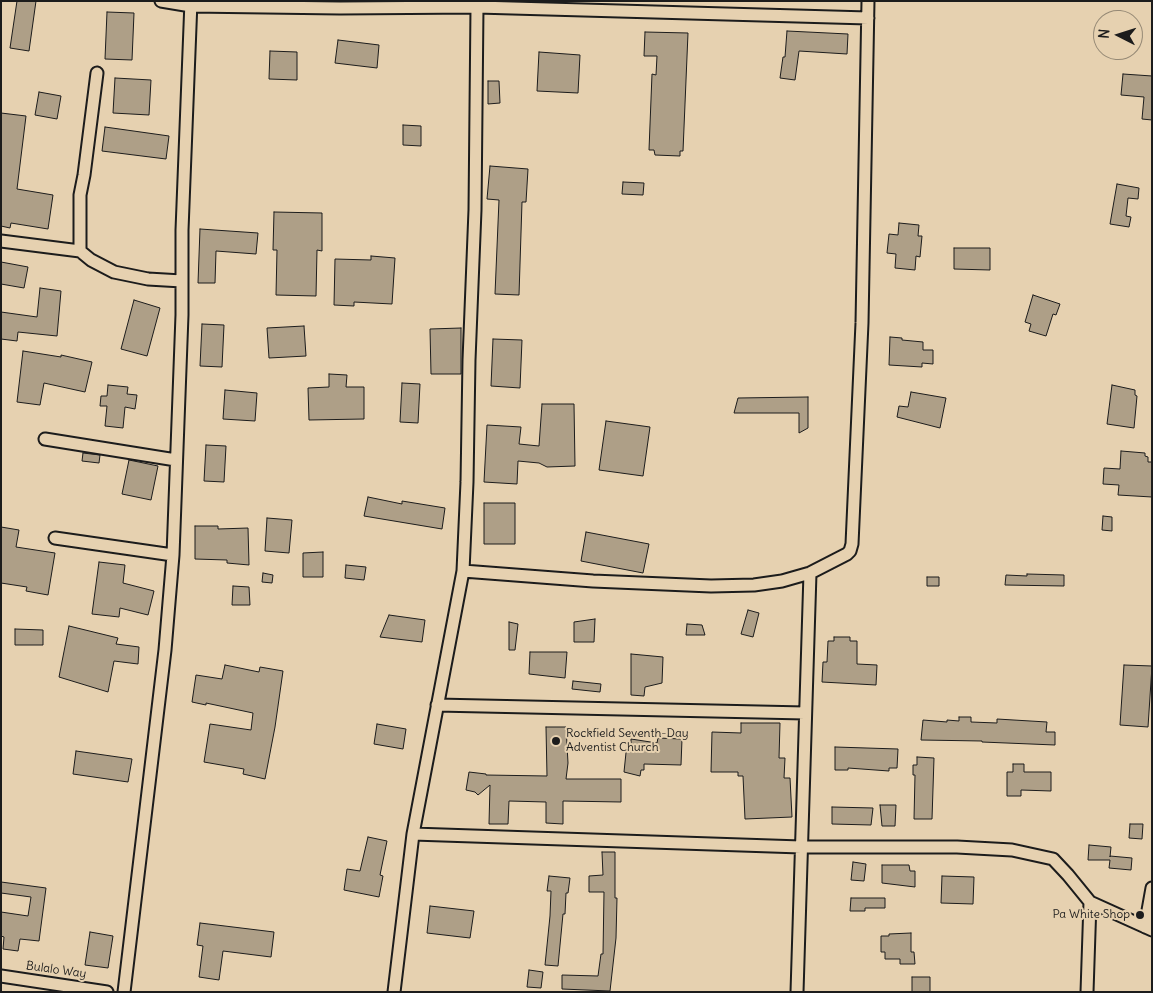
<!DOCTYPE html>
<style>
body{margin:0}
#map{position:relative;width:1153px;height:993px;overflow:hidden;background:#e6d1b0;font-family:Delius,sans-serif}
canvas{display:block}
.frame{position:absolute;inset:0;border:2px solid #1c1c1c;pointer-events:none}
.north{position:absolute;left:1093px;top:10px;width:50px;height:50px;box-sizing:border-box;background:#e6d1b0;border:1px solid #958975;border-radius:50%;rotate:275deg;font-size:14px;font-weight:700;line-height:20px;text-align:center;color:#1c1c1c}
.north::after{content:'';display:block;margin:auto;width:18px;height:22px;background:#1c1c1c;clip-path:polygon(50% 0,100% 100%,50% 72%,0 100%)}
</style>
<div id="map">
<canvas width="1153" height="993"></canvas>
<div class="frame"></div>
<div class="north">N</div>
</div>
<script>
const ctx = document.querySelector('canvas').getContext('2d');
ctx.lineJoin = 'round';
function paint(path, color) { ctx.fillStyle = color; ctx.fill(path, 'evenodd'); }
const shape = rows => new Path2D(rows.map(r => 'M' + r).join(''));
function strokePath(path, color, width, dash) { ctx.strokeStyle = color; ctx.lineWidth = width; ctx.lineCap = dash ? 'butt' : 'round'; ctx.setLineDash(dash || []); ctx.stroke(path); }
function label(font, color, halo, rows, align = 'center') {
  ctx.font = font + ' Delius,sans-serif'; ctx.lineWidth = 4; ctx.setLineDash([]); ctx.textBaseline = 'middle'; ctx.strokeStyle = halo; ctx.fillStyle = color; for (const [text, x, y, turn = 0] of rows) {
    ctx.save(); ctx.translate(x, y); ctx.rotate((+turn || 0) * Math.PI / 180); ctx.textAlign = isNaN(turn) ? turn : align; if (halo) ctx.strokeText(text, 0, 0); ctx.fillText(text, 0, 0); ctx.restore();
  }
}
const building = shape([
 [17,1,36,1,29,51,10,48,17,1],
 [107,12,134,13,132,60,105,59,107,12],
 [787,31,848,34,847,54,799,51,795,80,780,78,783,57,785,57,787,31],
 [645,32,688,33,683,151,680,151,680,156,655,155,654,150,649,150,652,74,656,75,657,56,644,56,645,32],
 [338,40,379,45,377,68,335,63,338,40],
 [270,51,297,52,297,80,269,79,270,51],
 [539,52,580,55,578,93,537,91,539,52],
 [1123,74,1152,76,1152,120,1142,119,1144,97,1121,95,1123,74],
 [115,78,151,80,149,115,113,113,115,78],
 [488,81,499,81,500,103,488,104,488,81],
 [39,92,61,96,57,119,35,115,39,92],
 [1,113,26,116,17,189,53,195,48,229,11,223,10,228,1,226,1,113],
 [403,125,421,126,421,146,403,145,403,125],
 [105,127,169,136,166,159,102,151,105,127],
 [490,166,528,169,526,202,522,202,519,295,495,294,499,200,487,199,490,166],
 [623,182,644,183,643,195,622,194,623,182],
 [1117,184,1139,188,1138,199,1128,198,1126,216,1131,217,1129,227,1110,224,1117,184],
 [274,212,322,213,322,251,317,250,316,296,276,295,277,250,273,250,274,212],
 [899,223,919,225,918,236,922,236,920,257,916,256,915,270,895,268,896,254,887,253,889,234,898,235,899,223],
 [200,229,258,233,256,254,216,251,215,283,198,283,200,229],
 [954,248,990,248,990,270,954,269,954,248],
 [371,256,395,258,392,304,354,302,354,306,334,305,335,259,371,260,371,256],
 [1,262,28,267,24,288,1,284,1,262],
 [40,288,61,291,57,336,18,332,17,341,1,339,1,312,37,317,40,288],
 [1033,295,1060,304,1056,315,1053,314,1046,336,1029,331,1031,324,1025,322,1033,295],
 [134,300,160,308,147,356,121,349,134,300],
 [202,324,224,325,222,367,200,366,202,324],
 [304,326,306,356,269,358,267,328,304,326],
 [461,328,461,374,431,374,430,329,461,328],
 [890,337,902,338,902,340,923,342,923,350,933,350,933,364,922,363,922,367,889,365,890,337],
 [493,339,522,340,520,388,491,386,493,339],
 [23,351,61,357,61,355,92,362,85,392,44,383,40,405,17,402,23,351],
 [329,374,347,375,346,387,364,387,364,419,309,420,308,388,329,387,329,374],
 [402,383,420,384,418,423,400,422,402,383],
 [108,385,128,387,127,394,137,395,135,409,125,407,123,428,105,426,107,406,100,406,101,396,107,396,108,385],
 [1112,385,1135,390,1135,395,1137,396,1134,428,1107,424,1112,385],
 [225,390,257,393,255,421,223,419,225,390],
 [911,392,946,398,940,428,897,417,899,406,908,407,911,392],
 [808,397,808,428,799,433,799,413,734,413,738,398,808,397],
 [542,404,574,404,575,466,547,467,539,463,518,461,517,484,484,482,487,425,521,427,519,444,539,446,542,404],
 [606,421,650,427,643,476,599,470,606,421],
 [206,445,226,446,224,482,204,481,206,445],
 [1121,451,1145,453,1145,456,1148,457,1148,462,1152,462,1152,497,1118,495,1119,485,1103,484,1104,468,1120,469,1121,451],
 [83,453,100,455,99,463,82,461,83,453],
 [129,460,158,466,151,500,122,494,129,460],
 [368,497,402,504,402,501,445,508,442,529,364,516,368,497],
 [484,503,515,503,515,544,484,544,484,503],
 [1103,516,1112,517,1112,531,1102,530,1103,516],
 [267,518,292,520,289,553,265,551,267,518],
 [195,526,218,526,218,529,248,528,249,565,227,563,227,560,195,559,195,526],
 [1,527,19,530,16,547,55,553,48,595,26,591,27,587,1,583,1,527],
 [586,532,649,544,643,573,581,561,586,532],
 [323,552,323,577,303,577,303,553,323,552],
 [99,562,125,565,123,583,154,591,148,615,120,608,119,617,92,614,99,562],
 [346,565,366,567,364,580,345,578,346,565],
 [263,573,273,575,272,583,262,582,263,573],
 [1027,574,1064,575,1064,586,1005,585,1006,575,1027,576,1027,574],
 [927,577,939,577,939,586,927,586,927,577],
 [233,586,249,587,250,605,232,605,233,586],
 [748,610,759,613,753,637,741,634,748,610],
 [389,615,425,620,422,642,380,637,389,615],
 [595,619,594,642,574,642,574,622,595,619],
 [509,622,518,624,515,650,509,650,509,622],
 [687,624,702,625,705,635,686,635,687,624],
 [69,626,118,638,116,644,139,647,138,664,114,661,108,692,59,677,69,626],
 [15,629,43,630,43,645,15,645,15,629],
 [834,637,850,637,850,641,857,641,857,664,877,665,876,685,822,682,823,662,827,662,828,641,834,641,834,637],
 [530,652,567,652,565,678,529,674,530,652],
 [631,654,663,657,662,683,645,687,644,696,631,695,631,654],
 [225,665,259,672,260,667,283,671,275,727,265,779,243,774,244,769,204,762,210,724,251,730,253,713,206,703,206,705,192,702,196,675,222,679,225,665],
 [1124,665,1152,666,1148,727,1120,725,1124,665],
 [573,681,601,684,600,692,572,689,573,681],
 [959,717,971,717,971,722,997,723,997,719,1047,722,1046,732,1055,732,1055,745,982,742,982,741,921,740,923,720,947,722,947,720,959,721,959,717],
 [741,723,780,723,779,758,785,758,784,778,790,778,792,817,745,819,743,776,738,776,738,772,711,772,712,732,741,733,741,723],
 [377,724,406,729,403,749,374,744,377,724],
 [546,727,566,727,568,763,566,779,621,779,621,802,563,801,563,824,546,823,546,802,509,801,508,824,489,824,490,785,478,795,475,792,466,790,469,772,486,774,486,775,547,776,546,727],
 [658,738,682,739,681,765,644,764,644,770,641,770,640,776,624,772,627,743,631,745,631,739,657,743,658,738],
 [835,747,898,749,897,768,889,768,889,771,848,768,848,770,835,770,835,747],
 [76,751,132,759,128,782,73,774,76,751],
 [917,757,934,758,932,819,914,819,915,775,913,775,913,765,917,765,917,757],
 [1013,764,1024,764,1024,772,1051,772,1051,791,1021,790,1021,796,1007,796,1007,772,1013,772,1013,764],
 [880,805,896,805,895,826,882,826,880,805],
 [832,807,873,808,871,825,832,824,832,807],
 [1130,824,1143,824,1142,839,1129,838,1130,824],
 [368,837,387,841,380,875,383,876,379,897,344,890,347,869,360,871,368,837],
 [1089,845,1111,847,1110,857,1110,856,1132,858,1131,870,1109,868,1110,860,1088,860,1089,845],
 [602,852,615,852,615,898,617,898,616,938,610,991,562,989,562,975,598,976,601,954,603,954,604,892,589,892,589,876,603,875,602,852],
 [853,862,866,864,864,881,851,880,853,862],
 [882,865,909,865,910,871,915,871,915,887,882,883,882,865],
 [549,876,570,878,568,893,566,893,565,914,563,914,558,966,545,965,550,916,551,891,547,891,549,876],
 [942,876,974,877,973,904,941,903,942,876],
 [1,882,46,888,39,941,20,939,18,951,3,949,4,937,1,936,1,912,28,916,31,897,1,893,1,882],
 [851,898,885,898,885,908,865,908,865,911,850,911,851,898],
 [430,906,474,911,470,938,427,933,430,906],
 [200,923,274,932,271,957,223,951,219,980,199,977,203,946,197,945,200,923],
 [90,932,113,936,108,968,85,965,90,932],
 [911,933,911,952,914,952,915,964,900,964,900,959,885,959,885,952,881,952,881,936,889,936,889,934,911,933],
 [529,970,543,972,541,988,527,987,529,970],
 [912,977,930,977,930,992,912,992,912,977]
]);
const minor = shape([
 [161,1,191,6,340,8,477,7,868,18],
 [1,241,80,251,91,260,114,272,148,279,182,281],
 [80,251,80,195,84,175,97,73],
 [45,439,176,460],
 [55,538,173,555],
 [463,571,593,581,711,586,754,585,782,581,810,573,847,554,850,551,852,544,862,323,868,1],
 [437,705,805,713],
 [413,834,463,571,467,482,469,360,475,210,477,7],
 [1145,927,1152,888],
 [1,976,107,992],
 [124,992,165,650,173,555,182,315,182,230,191,1],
 [394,992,413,834,801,847,957,847,1012,850,1053,859,1068,875,1090,902,1152,930],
 [797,992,810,573],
 [1087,992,1090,902]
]);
const markers = [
 [556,741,5,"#1c1c1c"],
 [1140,915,5,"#1c1c1c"]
];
const poiNames = [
 ["Rockfield Seventh-Day",566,734],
 ["Adventist Church",566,748],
 ["Pa White Shop",1130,915,"right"]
];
const streetNames = [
 ["Bulalo Way",56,970,8]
];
paint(building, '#ae9f87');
strokePath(building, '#1c1c1c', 1);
strokePath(minor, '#1c1c1c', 15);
strokePath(minor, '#e6d1b0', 11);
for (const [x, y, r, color] of markers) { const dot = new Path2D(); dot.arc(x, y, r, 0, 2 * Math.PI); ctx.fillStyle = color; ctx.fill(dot); strokePath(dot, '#e6d1b0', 2); }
label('12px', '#1c1c1c', '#e6d1b0', poiNames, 'left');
label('12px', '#1c1c1c', '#e6d1b0', streetNames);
</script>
